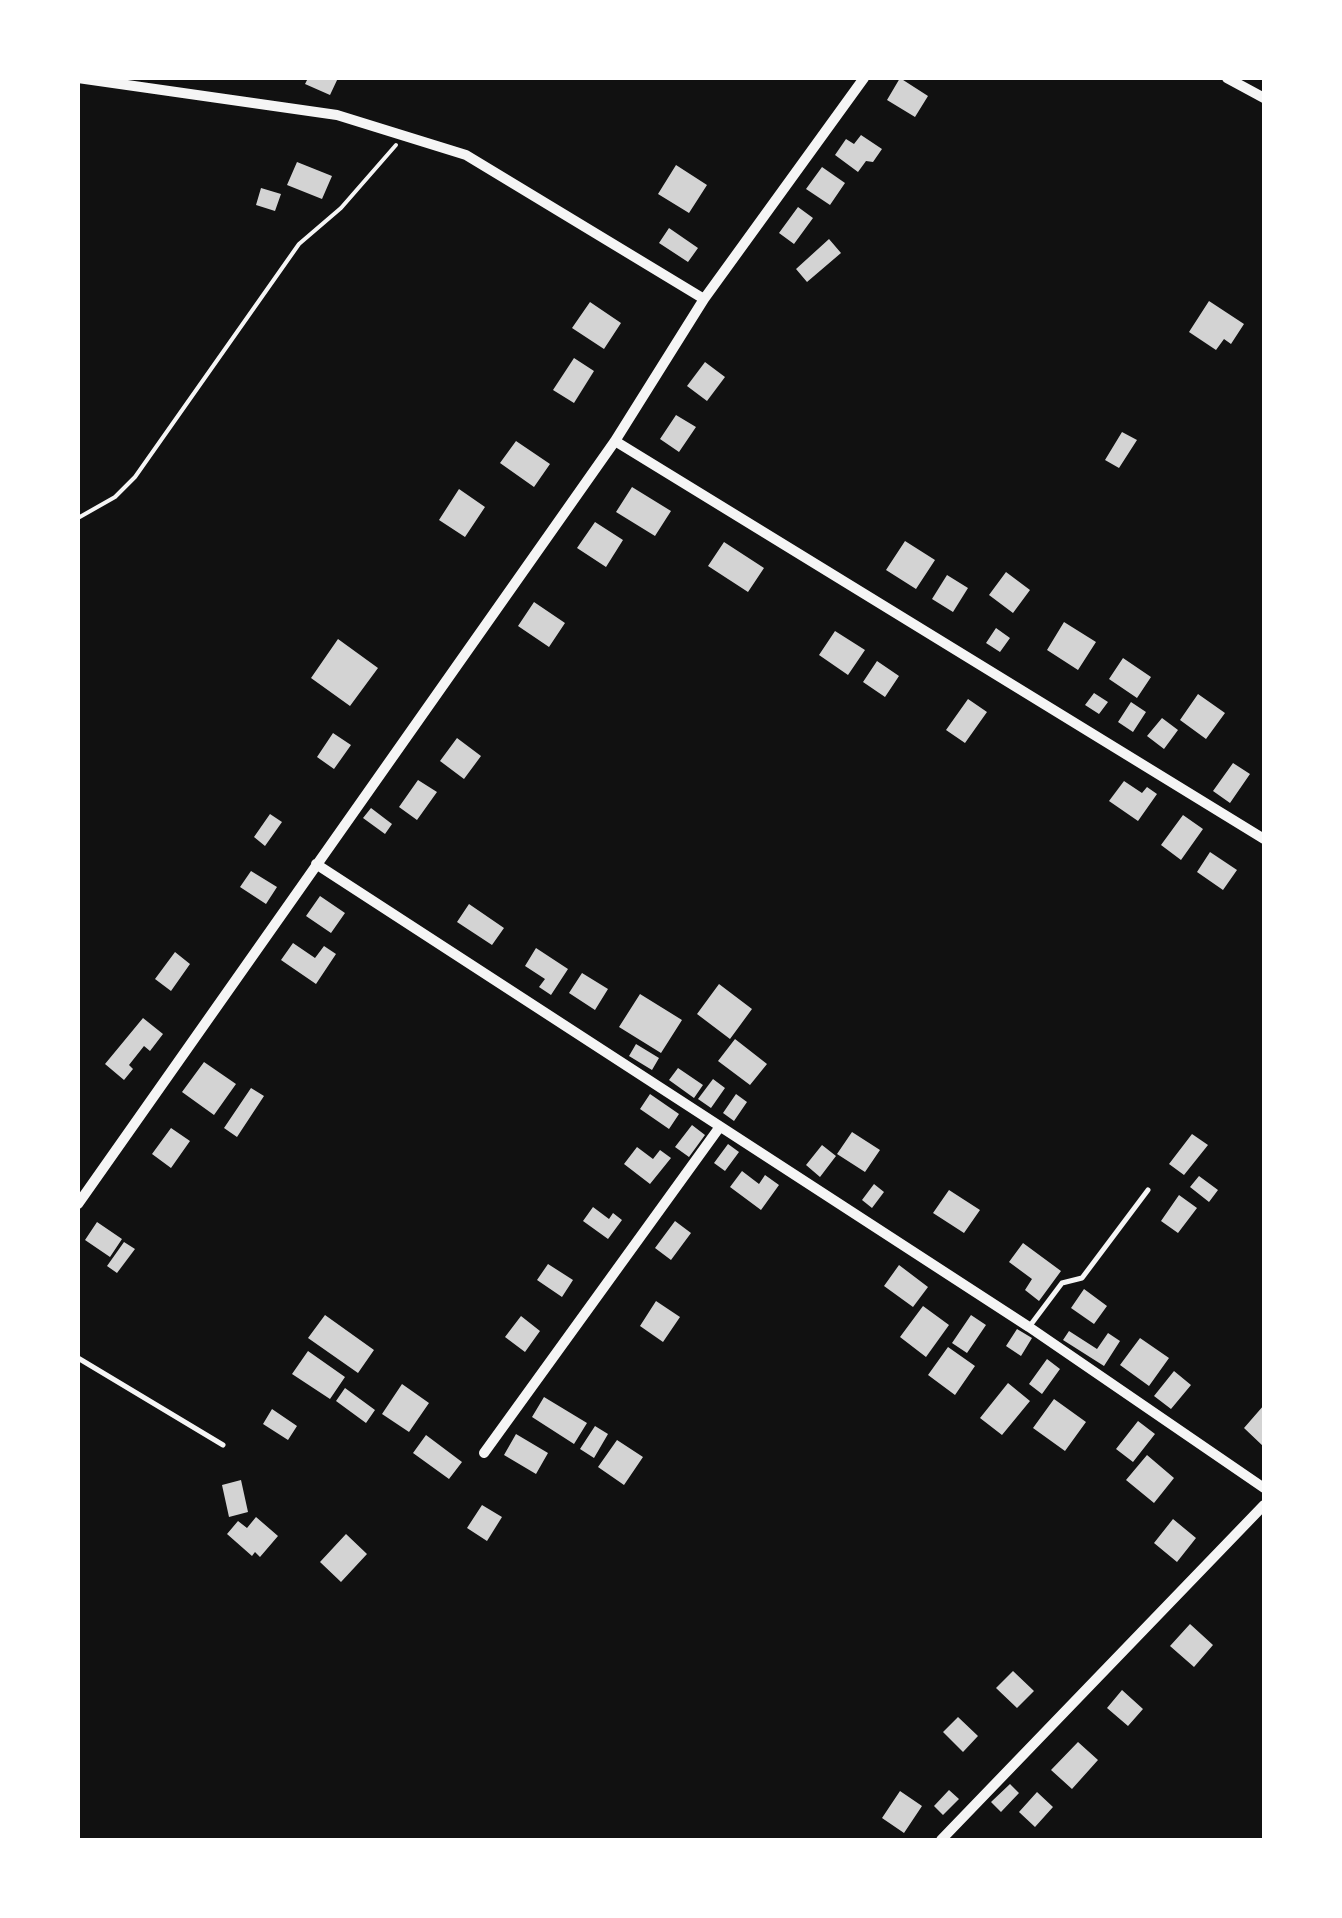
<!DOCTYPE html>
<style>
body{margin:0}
#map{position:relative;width:1342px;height:1918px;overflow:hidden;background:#111;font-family:"Exo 2",sans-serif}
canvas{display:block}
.frame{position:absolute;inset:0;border:80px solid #fff;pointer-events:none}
</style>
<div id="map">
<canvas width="1342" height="1918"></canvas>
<div class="frame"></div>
</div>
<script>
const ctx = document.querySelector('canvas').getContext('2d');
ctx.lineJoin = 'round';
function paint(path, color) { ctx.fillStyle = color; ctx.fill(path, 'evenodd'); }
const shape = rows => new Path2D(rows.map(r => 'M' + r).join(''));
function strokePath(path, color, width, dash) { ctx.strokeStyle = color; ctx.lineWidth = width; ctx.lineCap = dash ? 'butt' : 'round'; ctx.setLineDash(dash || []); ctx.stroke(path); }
const building = shape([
 [308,78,338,78,330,95,305,84],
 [900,78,928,96,915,117,887,100],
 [861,135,882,149,873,162,866,161,858,172,835,155,846,139,854,144],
 [297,162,332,176,322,199,287,185],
 [676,165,707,185,689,213,658,194],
 [822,167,845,183,830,205,806,189],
 [261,188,281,194,275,211,256,205],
 [798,207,813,218,794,244,779,233],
 [669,228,698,248,688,262,659,243],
 [829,239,841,253,807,282,796,269],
 [1209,301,1244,324,1231,344,1224,339,1216,350,1189,332],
 [590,302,621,323,604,349,572,328],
 [574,358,594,371,574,403,553,390],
 [705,362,725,377,707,401,687,386],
 [676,415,696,427,679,452,660,439],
 [1122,432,1137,440,1119,468,1105,460],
 [516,441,550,464,534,487,500,463],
 [632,487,671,511,655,536,616,512],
 [459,489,485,507,465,537,439,520],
 [595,522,623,540,606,567,577,548],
 [905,541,935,560,916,589,886,570],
 [724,542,764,568,748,592,708,566],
 [1006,572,1030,590,1013,613,989,595],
 [947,575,968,588,953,612,932,599],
 [534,602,565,623,549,647,518,626],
 [1064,622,1096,642,1078,670,1047,650],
 [996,628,1010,638,1000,652,986,643],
 [835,631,865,650,848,675,819,655],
 [338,639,378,668,350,706,311,678],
 [1123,658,1151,677,1137,698,1109,679],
 [877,661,899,676,885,697,863,682],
 [1094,693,1108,702,1099,714,1085,705],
 [1198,694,1225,713,1206,739,1180,720],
 [968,699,987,712,965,743,946,730],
 [1131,702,1146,712,1133,732,1118,722],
 [1162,718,1178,730,1164,749,1147,736],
 [333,733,351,745,334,769,317,757],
 [457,738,481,756,464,779,440,761],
 [1233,763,1250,774,1230,803,1213,791],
 [418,780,437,792,417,820,399,807],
 [1124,781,1142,793,1147,787,1157,794,1138,821,1109,801],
 [371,808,392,824,385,834,363,818],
 [270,814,282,822,265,846,254,837],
 [1183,815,1203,829,1181,860,1161,845],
 [1210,852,1237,870,1223,890,1197,872],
 [251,871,277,887,266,904,240,887],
 [320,896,345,913,331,933,306,916],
 [469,904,504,928,492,945,457,922],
 [293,943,315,958,324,946,336,954,316,984,281,960],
 [536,948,568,969,551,995,539,987,545,979,525,966],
 [175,952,190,964,171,991,155,979],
 [582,973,608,989,595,1010,569,993],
 [719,984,752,1009,730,1039,697,1014],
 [640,994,682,1020,661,1053,619,1027],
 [143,1018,163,1034,150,1051,144,1046,129,1065,133,1069,124,1080,105,1064],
 [735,1039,767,1064,750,1085,718,1061],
 [636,1044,659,1058,652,1070,629,1056],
 [204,1062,236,1084,214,1115,182,1092],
 [678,1068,703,1085,694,1098,669,1080],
 [713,1079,725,1088,711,1108,698,1099],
 [251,1088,264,1096,237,1137,224,1128],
 [650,1094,679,1114,669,1129,640,1109],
 [736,1094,747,1102,734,1121,723,1113],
 [692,1125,705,1135,689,1157,675,1147],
 [171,1128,190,1141,171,1168,152,1154],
 [852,1132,880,1150,865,1172,837,1154],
 [1192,1134,1208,1145,1184,1175,1169,1164],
 [728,1144,739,1152,725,1171,714,1163],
 [822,1145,836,1156,820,1177,806,1165],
 [637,1147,653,1159,660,1150,671,1158,650,1184,624,1164],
 [742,1171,759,1184,765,1175,779,1185,761,1210,730,1187],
 [1199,1176,1218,1190,1209,1202,1190,1187],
 [874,1184,884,1192,872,1208,862,1200],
 [949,1190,980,1210,964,1233,933,1213],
 [1179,1195,1197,1208,1178,1233,1161,1221],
 [593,1207,609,1219,613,1213,622,1220,608,1239,583,1221],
 [675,1221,691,1233,671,1260,655,1248],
 [97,1222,122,1239,110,1257,85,1240],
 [124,1242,135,1249,117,1273,107,1266],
 [1023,1243,1061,1271,1039,1301,1025,1290,1032,1279,1009,1262],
 [548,1264,573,1280,562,1297,537,1280],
 [899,1265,928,1287,913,1307,884,1286],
 [1084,1289,1107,1306,1094,1324,1071,1308],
 [656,1301,680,1317,663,1342,640,1326],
 [923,1306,949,1325,926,1357,900,1337],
 [325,1315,374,1350,358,1373,308,1338],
 [971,1315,986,1325,967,1353,952,1343],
 [521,1316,540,1331,525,1352,505,1337],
 [1017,1329,1032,1338,1021,1356,1006,1346],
 [1069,1331,1097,1349,1108,1333,1120,1341,1104,1366,1063,1340],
 [1140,1338,1169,1358,1149,1386,1120,1365],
 [948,1347,975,1366,955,1395,928,1375],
 [308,1351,345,1377,330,1399,292,1374],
 [1047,1359,1060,1369,1042,1394,1029,1384],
 [1174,1371,1191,1385,1171,1409,1154,1396],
 [1008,1383,1030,1401,1002,1435,980,1418],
 [402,1384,429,1403,409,1432,382,1414],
 [345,1388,375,1410,366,1423,336,1401],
 [544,1397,587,1423,574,1444,532,1417],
 [1054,1399,1086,1422,1065,1451,1033,1428],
 [1264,1405,1264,1447,1244,1428],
 [272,1409,297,1426,288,1440,263,1424],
 [1138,1421,1155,1434,1133,1462,1116,1449],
 [595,1426,608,1434,594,1458,580,1449],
 [516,1434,548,1453,536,1474,504,1455],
 [426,1435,462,1462,449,1479,413,1453],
 [617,1440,643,1457,624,1485,598,1467],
 [1147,1455,1174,1478,1154,1503,1126,1480],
 [241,1480,248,1512,229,1517,222,1485],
 [482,1505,502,1517,487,1541,467,1528],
 [256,1517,278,1536,260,1557,255,1552,252,1556,227,1534,238,1521,247,1528],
 [1173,1519,1196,1538,1177,1562,1154,1543],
 [346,1534,367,1554,341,1582,320,1562],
 [1190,1624,1213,1645,1194,1667,1170,1646],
 [1013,1671,1034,1691,1017,1708,996,1688],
 [1122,1690,1143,1709,1128,1726,1107,1708],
 [958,1717,978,1736,963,1752,943,1732],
 [1078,1742,1098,1760,1072,1789,1051,1770],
 [1010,1784,1019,1793,1001,1812,991,1802],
 [949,1790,959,1799,943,1815,934,1806],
 [900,1791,922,1806,904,1833,882,1818],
 [1037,1792,1053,1807,1035,1827,1019,1812]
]);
const path = shape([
 [78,518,115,497,135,477,299,244,341,208,396,145]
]);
const service = shape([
 [1029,1327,1062,1283,1082,1278,1148,1190],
 [78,1358,223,1445]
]);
const minor = shape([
 [78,78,337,115,466,155,704,299],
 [1227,78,1264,98],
 [615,441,1264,839],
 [316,864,1029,1327,1264,1488],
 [78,1204,615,441,704,299,864,78],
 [484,1453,719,1128],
 [941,1840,1264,1505]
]);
paint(building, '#d3d3d3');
strokePath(path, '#f5f5f5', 4);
strokePath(service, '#f5f5f5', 5);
strokePath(minor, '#f5f5f5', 10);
</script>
